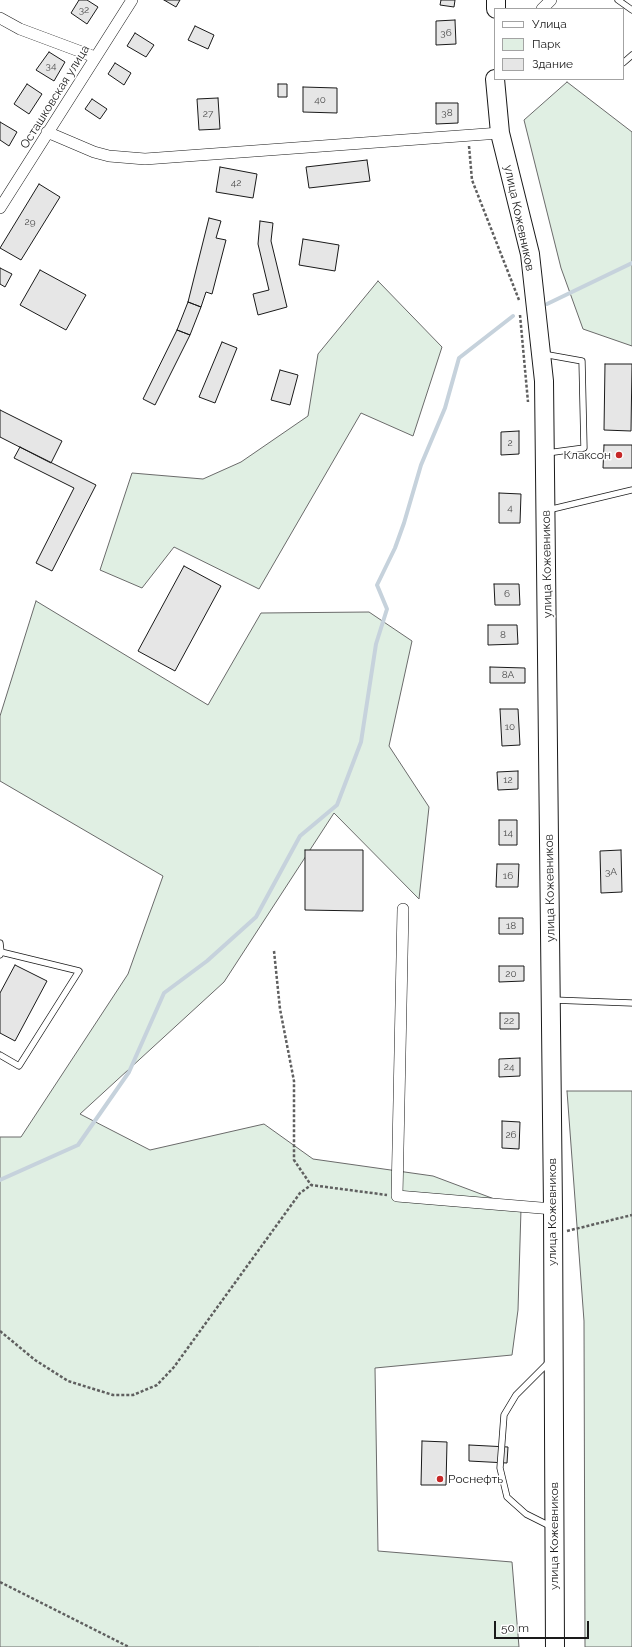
<!DOCTYPE html>
<meta charset="utf-8">
<style>
body{margin:0}
#map{position:relative;width:632px;height:1647px;overflow:hidden;background:#fff;font-family:Raleway,sans-serif}
canvas{display:block}
.legend{position:absolute;left:494px;top:8px;width:130px;height:72px;box-sizing:border-box;background:#fff;border:1px solid #a3a3a3;margin:0;padding:5px 7px;list-style:none;font-size:12px;color:#1a1a1a}
.legend li{display:flex;align-items:center;gap:8px;height:20px}
.legend b{width:20px;border:1px solid #a3a3a3}
.scale{position:absolute;left:494px;top:1621px;width:95px;height:18px;box-sizing:border-box;border:2px solid #1a1a1a;border-top:0;padding-left:5px;font-size:12px;line-height:14px;white-space:nowrap;color:#1a1a1a;-webkit-text-stroke:3px #fff;paint-order:stroke}
</style>
<div id="map">
<canvas width="632" height="1647"></canvas>
<ul class="legend">
<li><b style="height:5px;background:#fff"></b>Улица</li>
<li><b style="height:11px;background:#e0efe3"></b>Парк</li>
<li><b style="height:11px;background:#e6e6e6"></b>Здание</li>
</ul>
<div class="scale">50 m</div>
</div>
<script>
const ctx = document.querySelector('canvas').getContext('2d');
ctx.lineJoin = 'round';
function paint(path, color) { ctx.fillStyle = color; ctx.fill(path, 'evenodd'); }
const shape = rows => new Path2D(rows.map(r => 'M' + r).join(''));
function strokePath(path, color, width, dash) { ctx.strokeStyle = color; ctx.lineWidth = width; ctx.lineCap = dash ? 'butt' : 'round'; ctx.setLineDash(dash || []); ctx.stroke(path); }
function label(font, color, halo, rows, align = 'center') {
  ctx.font = font + ' Raleway,sans-serif'; ctx.lineWidth = 3; ctx.setLineDash([]); ctx.textBaseline = 'middle'; ctx.strokeStyle = halo; ctx.fillStyle = color; for (const [text, x, y, turn = 0] of rows) {
    ctx.save(); ctx.translate(x, y); ctx.rotate((+turn || 0) * Math.PI / 180); ctx.textAlign = isNaN(turn) ? turn : align; if (halo) ctx.strokeText(text, 0, 0); ctx.fillText(text, 0, 0); ctx.restore();
  }
}
const green = shape([
 [567,82,632,132,632,346,583,329,561,268,524,120,567,82],
 [378,281,442,347,413,436,361,413,259,589,174,547,142,588,100,570,132,473,203,479,241,462,308,416,318,354,378,281],
 [36,601,208,705,261,613,369,612,412,641,389,746,429,807,419,899,334,813,224,982,80,1114,150,1150,264,1124,313,1159,433,1176,521,1209,518,1310,512,1355,375,1368,378,1551,512,1562,519,1647,0,1647,0,1137,21,1137,128,974,163,876,0,781,0,716,36,601],
 [567,1091,632,1091,632,1647,585,1647,584,1321,567,1091]
]);
const stream = shape([
 [547,304,632,263],
 [0,1180,78,1145,129,1072,164,993,207,961,256,917,300,836,337,805,361,742,376,644,387,609,377,585,395,548,404,523,421,465,445,408,459,358,513,316]
]);
const building = shape([
 [79,0,87,0,98,7,87,24,71,13,79,0],
 [164,0,180,0,176,7,164,0],
 [441,0,455,0,454,7,440,5,441,0],
 [455,20,456,44,436,45,436,21,455,20],
 [195,26,214,35,208,49,188,40,195,26],
 [135,33,154,45,146,57,127,46,135,33],
 [49,52,65,62,54,81,36,70,49,52],
 [115,63,131,73,124,85,108,74,115,63],
 [27,84,42,94,29,114,14,104,27,84],
 [278,84,287,84,287,97,278,97,278,84],
 [303,87,337,88,337,113,303,112,303,87],
 [218,98,220,129,199,130,197,99,218,98],
 [92,99,107,109,100,119,85,109,92,99],
 [436,103,458,103,458,123,436,124,436,103],
 [0,122,17,132,9,146,0,140,0,122],
 [367,160,370,181,309,188,306,167,367,160],
 [220,167,257,174,253,198,216,192,220,167],
 [39,184,60,197,21,260,0,248,39,184],
 [209,218,221,221,216,238,226,240,212,294,206,292,201,307,188,302,209,218],
 [260,221,273,223,271,241,287,307,258,315,253,294,269,290,258,244,260,221],
 [303,239,339,245,335,271,299,265,303,239],
 [0,268,12,274,5,287,0,284,0,268],
 [40,270,86,295,66,330,20,305,40,270],
 [188,302,201,307,190,335,177,330,188,302],
 [177,330,190,335,155,405,143,399,177,330],
 [222,342,237,348,215,403,199,397,222,342],
 [605,364,632,364,631,431,604,430,605,364],
 [280,370,298,375,290,405,271,400,280,370],
 [0,410,62,441,51,463,0,437,0,410],
 [519,431,519,454,501,455,501,432,519,431],
 [604,445,632,445,632,468,603,468,604,445],
 [20,447,96,485,52,571,36,563,74,488,14,458,20,447],
 [499,493,521,494,520,523,499,523,499,493],
 [184,566,221,586,175,671,138,651,184,566],
 [494,584,519,584,520,605,495,605,494,584],
 [488,625,517,625,518,644,488,645,488,625],
 [490,667,525,668,525,683,490,683,490,667],
 [500,709,518,709,520,745,502,746,500,709],
 [518,771,518,789,498,790,497,772,518,771],
 [499,820,517,820,517,845,499,845,499,820],
 [305,850,363,850,363,911,305,910,305,850],
 [621,850,622,892,601,893,600,851,621,850],
 [497,864,519,864,518,887,496,887,497,864],
 [499,918,523,918,523,934,499,934,499,918],
 [15,965,47,981,15,1041,0,1033,0,993,15,965],
 [499,966,524,966,524,981,499,982,499,966],
 [500,1013,519,1013,519,1029,500,1029,500,1013],
 [520,1058,520,1076,499,1077,499,1059,520,1058],
 [502,1121,520,1122,519,1149,502,1148,502,1121],
 [422,1441,447,1442,446,1485,421,1485,422,1441],
 [469,1445,508,1447,507,1463,469,1461,469,1445]
]);
const path = shape([
 [469,146,472,180,519,300],
 [520,315,528,402],
 [274,951,280,1009,294,1081,294,1160,311,1185],
 [567,1231,632,1215],
 [0,1331,35,1360,68,1381,113,1395,133,1395,157,1385,174,1367,300,1193,311,1185,387,1195],
 [0,1582,129,1647]
]);
const lane = shape([
 [618,0,632,10],
 [623,63,632,55],
 [543,354,582,361,584,448,547,453],
 [548,510,632,490],
 [0,943,1,952,0,955],
 [553,1000,632,1003],
 [0,1055,19,1066,79,971,1,952],
 [549,1362,516,1395,504,1415,500,1468,507,1497,526,1514,552,1527]
]);
const street = shape([
 [542,9,551,0],
 [0,18,20,29,95,57],
 [47,132,94,152,109,156,145,159,500,133],
 [0,208,132,0],
 [403,909,397,1196,553,1209]
]);
const primary = shape([
 [496,9,496,0],
 [495,79,500,133,530,254,544,381,553,1209,555,1647]
]);
const markers = [
 [619,455,4,"#c62828"],
 [440,1479,4,"#c62828"]
];
const numberNames = [
 ["32",84,10],
 ["36",446,33],
 ["34",51,66],
 ["40",320,100],
 ["38",447,113],
 ["27",208,114],
 ["42",236,183],
 ["29",30,222],
 ["2",510,443],
 ["4",510,508],
 ["6",507,594],
 ["8",503,635],
 ["8А",508,675],
 ["10",510,727],
 ["12",508,780],
 ["14",508,833],
 ["3А",611,872],
 ["16",508,876],
 ["18",511,926],
 ["20",511,974],
 ["22",509,1021],
 ["24",509,1067],
 ["26",511,1135]
];
const streetNames = [
 ["Осташковская улица",55,97,-58],
 ["улица Кожевников",519,218,78],
 ["улица Кожевников",547,564,-91],
 ["улица Кожевников",550,888,-91],
 ["улица Кожевников",552,1212,-90],
 ["улица Кожевников",554,1536,-90]
];
const poiNames = [
 ["Клаксон",611,455],
 ["Роснефть",448,1479,"left"]
];
paint(green, '#e0efe3');
strokePath(green, '#6a6a6a', 1);
strokePath(stream, '#c6d2dc', 4);
paint(building, '#e6e6e6');
strokePath(building, '#1a1a1a', 1);
strokePath(lane, '#1a1a1a', 7);
strokePath(street, '#1a1a1a', 12);
strokePath(primary, '#1a1a1a', 20);
strokePath(path, '#5f5f5f', 2.5, [3, 2]);
strokePath(lane, '#fff', 5.5);
strokePath(street, '#fff', 11);
strokePath(primary, '#fff', 18);
for (const [x, y, r, color] of markers) { const dot = new Path2D(); dot.arc(x, y, r, 0, 2 * Math.PI); ctx.fillStyle = color; ctx.fill(dot); strokePath(dot, '#fff', 1.5); }
label('10px', '#4d4d4d', null, numberNames);
label('12px', '#1a1a1a', '#fff', streetNames);
label('12px', '#1a1a1a', '#fff', poiNames, 'right');
</script>
